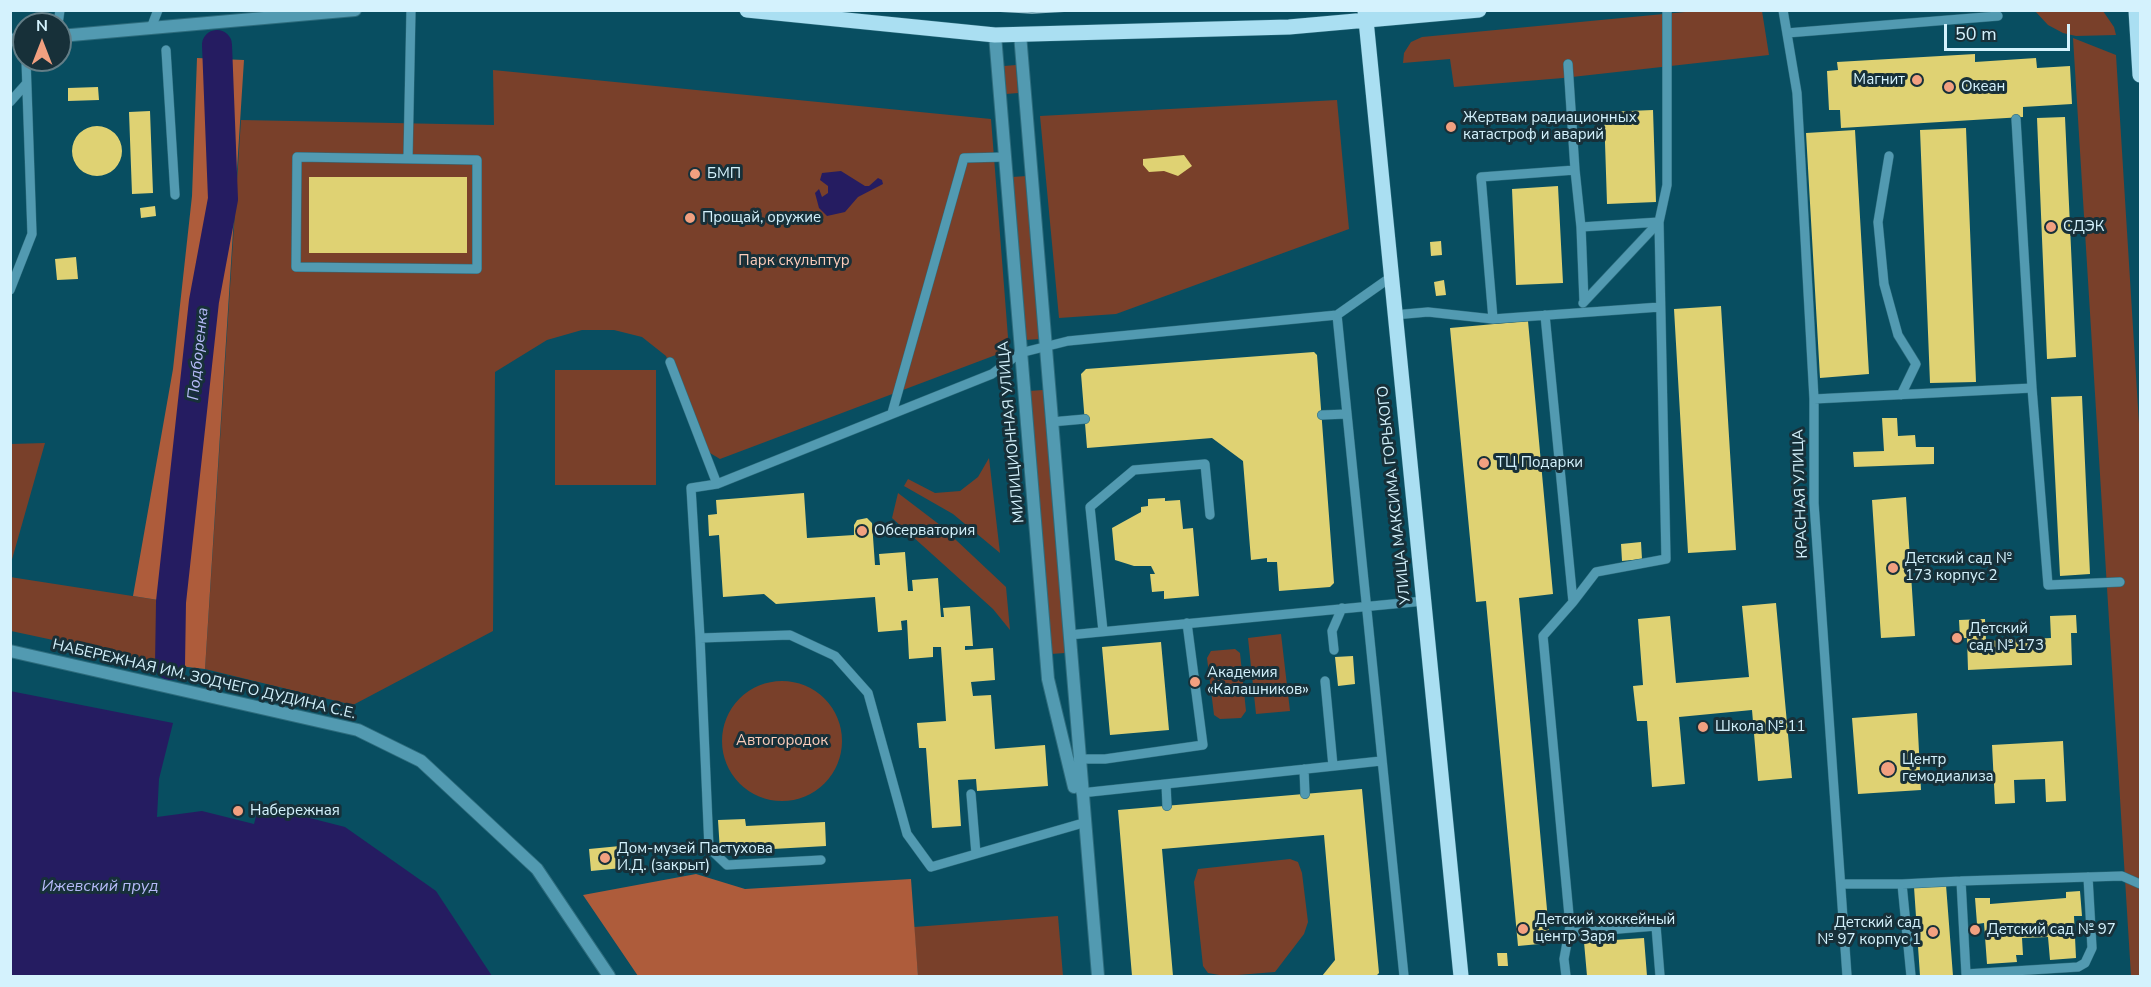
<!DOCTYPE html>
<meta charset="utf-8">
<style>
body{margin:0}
#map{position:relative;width:2151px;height:987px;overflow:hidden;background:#084e61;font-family:"Nunito Sans",sans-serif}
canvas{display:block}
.frame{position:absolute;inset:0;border:12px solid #d4f2fd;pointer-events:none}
.north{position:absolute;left:12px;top:12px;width:60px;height:60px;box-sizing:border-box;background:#173039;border:2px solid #637e87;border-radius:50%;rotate:0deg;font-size:16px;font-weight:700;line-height:24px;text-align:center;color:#d4f2fd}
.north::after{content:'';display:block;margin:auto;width:21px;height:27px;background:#f2a080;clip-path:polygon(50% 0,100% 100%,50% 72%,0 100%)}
.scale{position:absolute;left:1944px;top:24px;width:126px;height:27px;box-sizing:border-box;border:3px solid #d4f2fd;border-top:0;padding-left:8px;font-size:18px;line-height:21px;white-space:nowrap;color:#d4f2fd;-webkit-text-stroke:4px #173039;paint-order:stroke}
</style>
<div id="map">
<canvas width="2151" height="987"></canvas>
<div class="frame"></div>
<div class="north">N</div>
<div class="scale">50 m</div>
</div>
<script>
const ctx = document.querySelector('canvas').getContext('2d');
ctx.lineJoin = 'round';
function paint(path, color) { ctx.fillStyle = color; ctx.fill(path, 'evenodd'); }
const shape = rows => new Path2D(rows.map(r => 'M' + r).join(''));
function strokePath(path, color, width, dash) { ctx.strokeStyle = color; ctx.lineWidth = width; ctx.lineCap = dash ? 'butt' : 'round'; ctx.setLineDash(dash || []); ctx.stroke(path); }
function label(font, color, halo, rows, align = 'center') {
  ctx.font = font + ' "Nunito Sans",sans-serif'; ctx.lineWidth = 6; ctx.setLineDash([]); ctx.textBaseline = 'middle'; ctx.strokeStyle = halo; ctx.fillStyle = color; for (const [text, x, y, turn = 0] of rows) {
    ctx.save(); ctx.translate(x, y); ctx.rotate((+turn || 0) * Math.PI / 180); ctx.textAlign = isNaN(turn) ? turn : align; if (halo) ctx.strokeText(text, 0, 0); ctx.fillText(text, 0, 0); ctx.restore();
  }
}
const green = shape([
 [1706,10,1762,11,1769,55,1563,78,1454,87,1450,59,1403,63,1404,53,1411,42,1422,37],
 [2035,11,2103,11,2114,27,2116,35,2076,36,2063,33,2048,25],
 [2073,38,2116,55,2140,440,2140,976,2131,976],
 [1016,65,1018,93,1006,94,1004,66],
 [493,70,991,119,1009,350,720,459,705,450,666,356,642,337,614,330,582,330,547,340,495,372,493,631,353,705,205,669,241,120,494,125],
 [1337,100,1349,229,1116,314,1059,318,1040,116],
 [1027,176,1040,339,1025,340,1012,177],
 [555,370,656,370,656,485,555,485],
 [1043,390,1065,653,1051,654,1029,391],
 [45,443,11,563,11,444],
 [989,458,1000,553,953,514,904,486,908,479,935,493,960,491,978,477],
 [898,493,940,525,1006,587,1010,630,993,609,892,518],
 [10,577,171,602,170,665,11,631],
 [1281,634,1290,711,1256,714,1248,638],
 [1235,649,1240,653,1246,711,1241,718,1220,719,1214,715,1207,658,1211,651],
 '722 741a60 60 0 1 1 120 0a60 60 0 1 1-120 0Z',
 [1290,859,1298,862,1302,873,1308,922,1304,934,1275,972,1225,976,1208,973,1203,966,1194,882,1198,869],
 [1058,916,1063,976,918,976,914,927]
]);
const forest = shape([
 [197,58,244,60,205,669,170,665,171,602,133,596,173,369,192,196],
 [696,874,745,889,911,879,918,976,638,976,583,895]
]);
const water = shape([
 [841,171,865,186,869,186,878,178,882,180,883,184,858,197,845,212,827,216,819,208,815,193,819,189,822,197,828,193,828,186,820,180,822,173],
 [10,691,173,723,159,779,157,817,202,811,254,824,259,805,345,827,436,891,492,976,11,976]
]);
const river = shape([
 [170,665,171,602,204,301,223,199,217,45]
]);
const building = shape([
 [1975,54,1975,62,2036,58,2037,68,2070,66,2072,104,2023,107,2023,117,1841,128,1840,110,1829,110,1827,71,1838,70,1837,62],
 [98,87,99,100,68,101,68,88],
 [1653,110,1656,202,1607,204,1604,112],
 [150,111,153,193,132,194,129,112],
 [2065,117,2076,357,2047,359,2037,118],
 '72 151a25 25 0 1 1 50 0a25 25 0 1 1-50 0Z',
 [1966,128,1976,382,1930,383,1920,130],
 [1855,130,1869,374,1820,378,1806,133],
 [1184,155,1192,166,1178,176,1164,171,1149,172,1143,165,1143,159],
 [309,177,467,177,467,253,309,253],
 [1558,186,1563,283,1516,285,1512,189],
 [155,206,156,216,141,218,140,208],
 [1441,241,1442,255,1431,256,1430,242],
 [76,257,78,279,57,280,55,259],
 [1444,280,1446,295,1436,296,1434,282],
 [1721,306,1736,550,1688,553,1674,309],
 [1528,321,1553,594,1519,598,1550,943,1518,946,1486,601,1476,602,1450,328],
 [1314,352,1317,355,1334,583,1330,587,1279,591,1277,562,1267,562,1267,558,1251,560,1243,461,1212,438,1087,448,1081,374,1086,369],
 [2082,396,2090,574,2060,576,2051,397],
 [1882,418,1897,418,1898,436,1915,435,1916,447,1934,447,1934,464,1854,467,1853,452,1884,451],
 [804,493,807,538,854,535,854,525,857,520,867,518,872,523,875,565,880,565,879,554,905,552,908,591,913,591,912,580,938,578,941,617,944,617,943,608,970,606,973,646,965,646,965,650,993,648,995,680,971,682,973,696,991,695,995,749,1045,745,1048,786,977,791,976,779,958,780,961,826,932,828,926,748,919,748,917,723,946,721,941,647,933,647,933,657,909,659,907,620,901,621,902,630,878,632,875,597,776,604,764,594,723,597,719,535,709,536,708,515,717,514,716,500],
 [1906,497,1915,636,1881,638,1872,500],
 [1165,498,1165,501,1180,500,1183,529,1193,528,1199,596,1164,599,1164,591,1152,592,1150,574,1155,574,1151,566,1134,566,1115,560,1112,528,1141,512,1141,507,1148,506,1148,499],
 [1641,542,1642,559,1622,561,1621,544],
 [1776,603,1792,778,1758,781,1752,710,1679,717,1685,784,1652,787,1647,721,1637,721,1635,704,1633,686,1643,685,1638,619,1670,616,1676,683,1749,677,1742,606],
 [2076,615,2077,633,2071,633,2072,665,1968,670,1967,638,1960,638,1959,620,1985,619,1986,641,2051,638,2050,616],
 [1161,642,1169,730,1110,735,1102,647],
 [1353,656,1355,684,1338,686,1335,657],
 [1917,713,1921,790,1858,794,1852,718],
 [2063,741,2066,801,2046,802,2045,779,2014,780,2015,803,1995,804,1992,745],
 [1362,789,1379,973,1376,976,1322,976,1335,960,1324,835,1162,849,1173,976,1132,976,1118,810],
 [745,819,746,826,825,822,826,846,720,852,718,820],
 [620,846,622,868,591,871,589,849],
 [1946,885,1953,976,1920,976,1914,887],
 [2080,891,2082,916,2074,916,2076,958,2050,960,2048,937,2022,938,2023,955,2016,955,2017,962,1987,964,1984,923,1977,924,1975,898,1990,898,1990,904,2066,898,2066,892],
 [1644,938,1647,976,1587,976,1584,942],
 [1497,953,1507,953,1508,966,1498,966]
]);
const service = shape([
 [1783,10,1797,93,1814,399,1814,503,1847,976],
 [58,24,60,10],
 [151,28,158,10],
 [1787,33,1998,16],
 [166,50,175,195],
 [1568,64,1575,170],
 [10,102,26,84],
 [2016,119,2032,388,2048,585,2120,582],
 [1889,156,1878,222,1884,284,1898,335,1916,364,1901,395],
 [297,157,477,160,477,269,296,267,297,157],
 [408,158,411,10],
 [1581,227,1659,222],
 [10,290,32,234,26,60],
 [1583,303,1659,222],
 [1337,315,1404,976],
 [1394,315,1428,312,1493,319,1660,307],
 [1545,315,1573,602,1543,636,1570,926,1564,959,1566,976],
 [1493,319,1481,177,1575,170,1581,227,1584,302],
 [670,362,717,484],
 [1814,399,2032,388],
 [892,413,964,158,1005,157],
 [1322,415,1347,414],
 [1051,422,1085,419],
 [1573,602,1596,572,1666,559,1659,222,1667,185,1667,10],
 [1103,631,1090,507,1134,470,1205,464,1210,515],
 [1069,635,1424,601],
 [700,638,709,848,727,865,821,860],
 [1334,650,1332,631,1342,608],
 [1325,681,1333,766],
 [1078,759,1105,759,1203,745,1187,623],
 [1304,769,1305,794],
 [1166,784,1167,806],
 [1081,793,1381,761],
 [971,794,976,854],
 [1083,823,931,867,907,834,868,693,835,656,790,635,700,638,691,488,717,484,992,374,1020,353,1068,341,1337,315,1391,277],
 [2088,877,2092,948,2085,963,2078,967,1966,974,1961,881,2122,876,2140,884],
 [1841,884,1902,884],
 [1569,933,1656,926,1660,976],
 [1911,976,1902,884,1961,881]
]);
const minor = shape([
 [1020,34,1098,976],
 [995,35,1048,679,1074,787],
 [60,36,355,10],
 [10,40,24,39],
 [10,651,358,730,421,761,537,869,609,976]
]);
const primary = shape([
 [747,10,995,35,1289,27,1479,10],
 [1365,10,1461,976],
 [2136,10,2140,75]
]);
const tram = shape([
 [978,10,1032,13,1087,10]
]);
const markers = [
 [1917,80,6,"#f2a080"],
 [1949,87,6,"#f2a080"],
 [1451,127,6,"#f2a080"],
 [695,174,6,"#f2a080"],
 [690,218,6,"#f2a080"],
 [2051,227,6,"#f2a080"],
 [1484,463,6,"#f2a080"],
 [862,531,6,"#f2a080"],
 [1893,568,6,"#f2a080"],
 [1957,638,6,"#f2a080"],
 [1195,682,6,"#f2a080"],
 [1703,727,6,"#f2a080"],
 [1888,769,8,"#f2a080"],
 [238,811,6,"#f2a080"],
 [605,858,6,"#f2a080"],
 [1523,929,6,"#f2a080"],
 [1975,930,6,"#f2a080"],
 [1933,932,6,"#f2a080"]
];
const poiNames = [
 ["Магнит",1905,80,"right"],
 ["Океан",1961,87],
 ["Жертвам радиационных",1463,118],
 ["катастроф и аварий",1463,135],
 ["БМП",707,174],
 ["Прощай, оружие",702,218],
 ["СДЭК",2063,227],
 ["ТЦ Подарки",1496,463],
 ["Обсерватория",874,531],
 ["Детский сад №",1905,559],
 ["173 корпус 2",1905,576],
 ["Детский",1969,629],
 ["сад № 173",1969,646],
 ["Академия",1207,673],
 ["«Калашников»",1207,690],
 ["Школа № 11",1715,727],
 ["Центр",1902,760],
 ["гемодиализа",1902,777],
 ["Набережная",250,811],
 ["Дом-музей Пастухова",617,849],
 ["И.Д. (закрыт)",617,866],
 ["Детский хоккейный",1535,920],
 ["центр Заря",1535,937],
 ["Детский сад",1921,923,"right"],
 ["№ 97 корпус 1",1921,940,"right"],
 ["Детский сад № 97",1987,930]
];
const parkNames = [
 ["Парк скульптур",794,261],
 ["Автогородок",782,741]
];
const streetNames = [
 ["МИЛИЦИОННАЯ УЛИЦА",1012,432,-95],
 ["КРАСНАЯ УЛИЦА",1801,494,-92],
 ["УЛИЦА МАКСИМА ГОРЬКОГО",1395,495,-96],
 ["НАБЕРЕЖНАЯ ИМ. ЗОДЧЕГО ДУДИНА С.Е.",204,680,13]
];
const waterNames = [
 ["Подборенка",199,354,-84],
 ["Ижевский пруд",100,887]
];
paint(green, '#79402a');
paint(forest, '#ae5c3b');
paint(water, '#251c61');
strokePath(river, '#251c61', 30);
paint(building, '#dfd273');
strokePath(service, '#2d6c7d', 10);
strokePath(minor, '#2d6c7d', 14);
strokePath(primary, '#2d6c7d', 16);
strokePath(service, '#529ab1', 9);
strokePath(minor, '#529ab1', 12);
strokePath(primary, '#aadff2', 15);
strokePath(tram, '#a0c8d5', 1.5);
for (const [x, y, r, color] of markers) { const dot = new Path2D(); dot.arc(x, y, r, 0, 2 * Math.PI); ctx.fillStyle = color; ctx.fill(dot); strokePath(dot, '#173039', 2); }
label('15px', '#d4f2fd', '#173039', poiNames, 'left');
label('15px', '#fccdbb', '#173039', parkNames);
label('15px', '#d4f2fd', '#173039', streetNames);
label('italic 16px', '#b6baf8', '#173039', waterNames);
</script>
